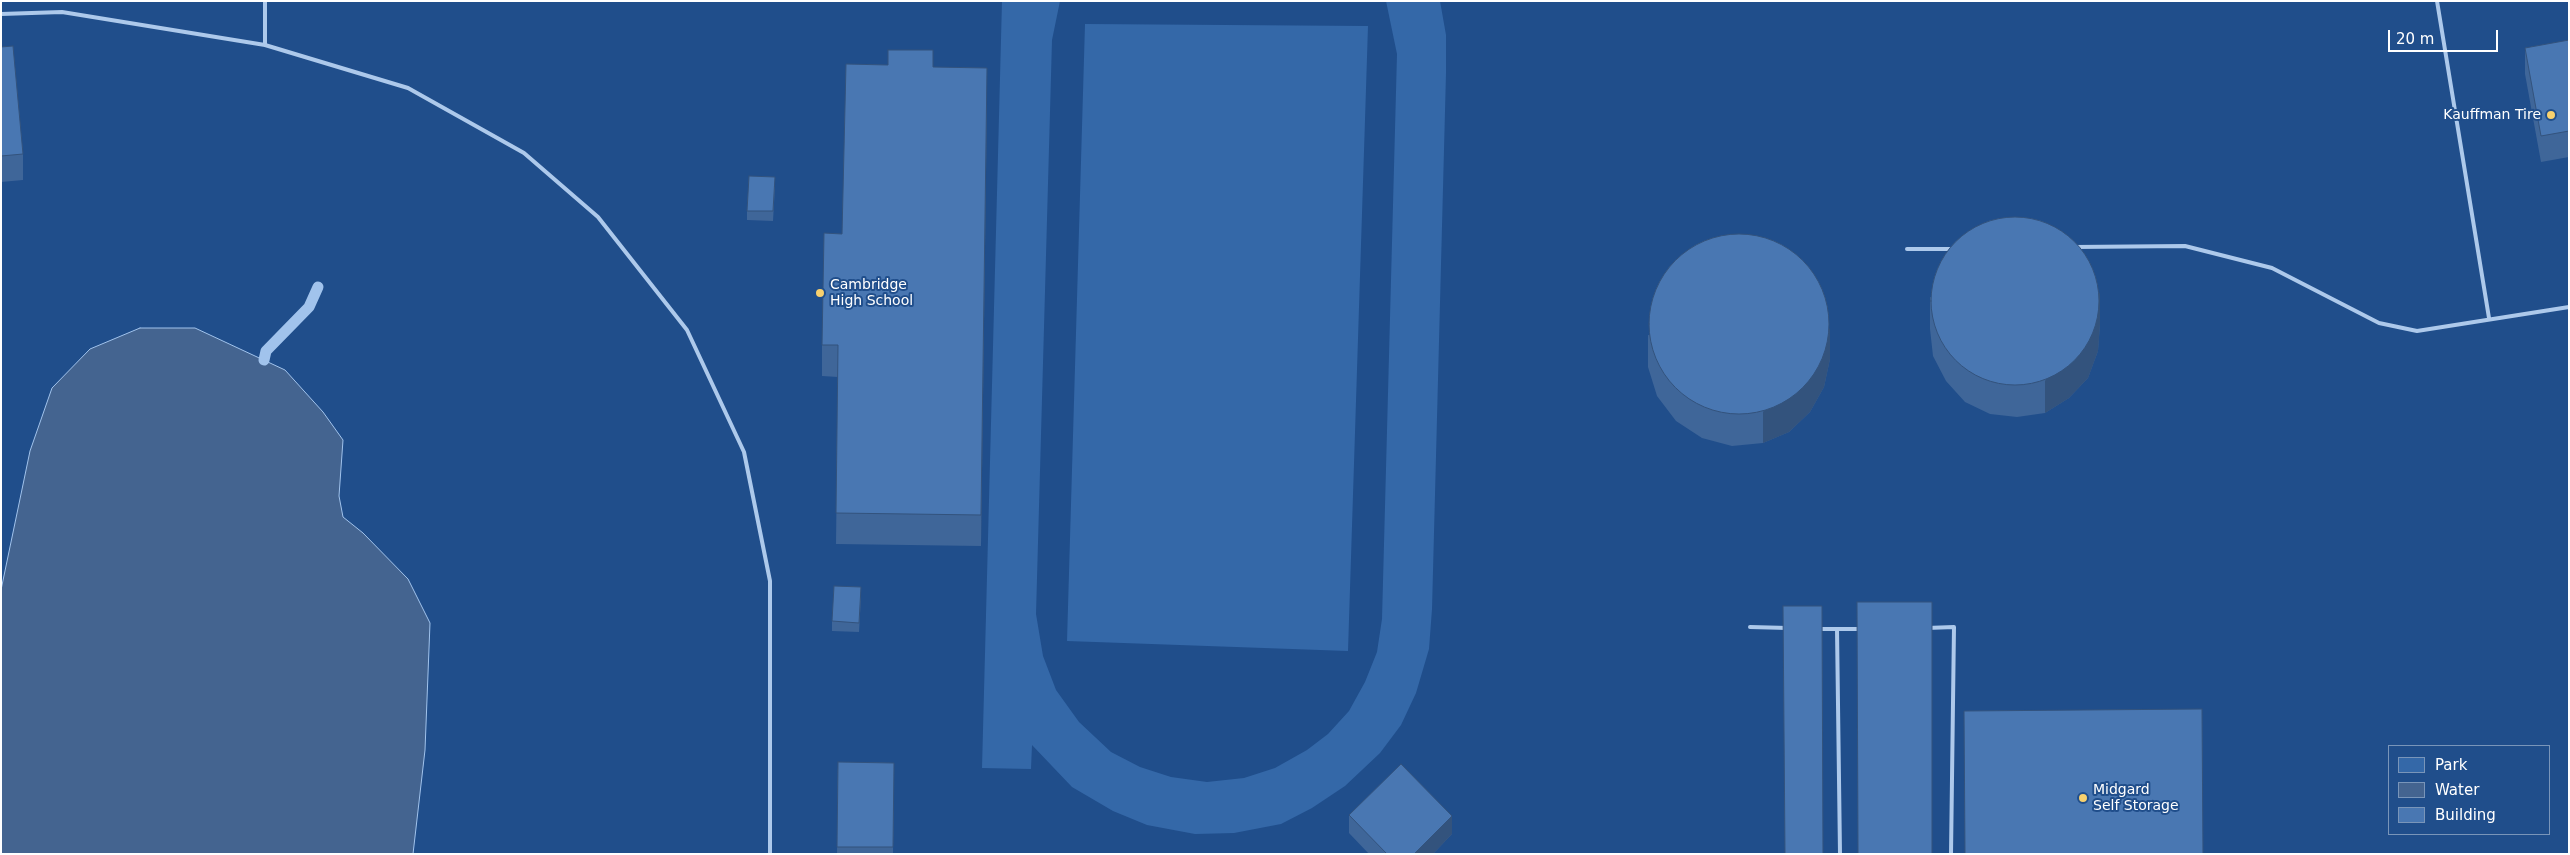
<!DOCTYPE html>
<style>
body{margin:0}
#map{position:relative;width:2570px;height:855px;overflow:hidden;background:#204e8b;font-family:"DejaVu Sans",sans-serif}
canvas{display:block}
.frame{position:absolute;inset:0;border:2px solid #fff;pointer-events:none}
.legend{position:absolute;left:2388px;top:745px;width:162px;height:90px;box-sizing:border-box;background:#204e8b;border:1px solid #7995b9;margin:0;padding:6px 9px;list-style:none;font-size:15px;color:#fff}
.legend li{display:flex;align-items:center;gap:10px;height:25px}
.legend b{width:25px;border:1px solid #7995b9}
.scale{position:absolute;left:2388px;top:30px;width:110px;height:22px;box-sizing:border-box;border:2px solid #fff;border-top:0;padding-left:6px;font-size:15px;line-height:18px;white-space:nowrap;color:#fff;-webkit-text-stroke:4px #204e8b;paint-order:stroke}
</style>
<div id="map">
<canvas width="2570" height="855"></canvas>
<div class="frame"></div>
<ul class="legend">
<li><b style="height:14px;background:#3468a8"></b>Park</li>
<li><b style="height:14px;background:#446490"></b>Water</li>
<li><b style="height:14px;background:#4977b2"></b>Building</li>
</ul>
<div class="scale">20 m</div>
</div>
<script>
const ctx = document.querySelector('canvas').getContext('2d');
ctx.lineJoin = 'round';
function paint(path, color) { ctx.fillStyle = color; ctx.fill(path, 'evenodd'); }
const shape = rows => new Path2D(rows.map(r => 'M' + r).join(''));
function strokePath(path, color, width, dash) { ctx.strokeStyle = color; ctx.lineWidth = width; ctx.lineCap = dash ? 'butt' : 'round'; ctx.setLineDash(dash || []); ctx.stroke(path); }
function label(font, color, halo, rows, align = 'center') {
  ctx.font = font + ' "DejaVu Sans",sans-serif'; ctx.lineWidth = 4; ctx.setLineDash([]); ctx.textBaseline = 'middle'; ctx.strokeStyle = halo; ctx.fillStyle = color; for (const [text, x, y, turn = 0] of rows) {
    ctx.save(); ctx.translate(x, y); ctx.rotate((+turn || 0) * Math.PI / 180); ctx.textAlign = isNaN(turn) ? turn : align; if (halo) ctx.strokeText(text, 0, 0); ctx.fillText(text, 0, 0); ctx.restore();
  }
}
const green = shape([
 [1002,1,1060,1,1052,40,1036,614,1043,656,1056,690,1079,722,1111,752,1140,767,1171,777,1207,782,1244,778,1275,768,1307,750,1328,734,1349,711,1365,682,1377,652,1382,619,1397,54,1386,1,1440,1,1446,35,1446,73,1432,609,1429,649,1416,693,1401,725,1380,753,1345,786,1312,808,1281,824,1234,833,1195,834,1147,825,1113,811,1072,787,1032,745,1031,769,982,768],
 [1085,24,1368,26,1348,651,1067,641]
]);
const water = shape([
 [140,328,195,328,285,370,323,412,343,440,339,496,343,517,363,533,408,579,430,623,425,750,413,854,1,854,1,590,30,451,52,388,90,349,140,328]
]);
const stream = shape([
 [264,360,266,351,309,307,318,287]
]);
const service = shape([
 [2437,1,2489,318],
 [1,14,62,12,265,45,265,1],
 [265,45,408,88,524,153,598,217,687,330,744,452,770,581,770,854],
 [2074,247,2185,246,2272,268,2379,323,2417,331,2569,307],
 [1907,249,1955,249],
 [1750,627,1788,628],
 [1927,628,1954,627,1951,854],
 [1817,629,1837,629,1840,854],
 [1837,629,1860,629]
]);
const wall = shape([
 [2569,40,2569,157,2541,162,2525,74,2525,48],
 [1,47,23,154,23,180,1,182],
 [933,67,987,99,981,546,836,544,838,377,822,376,822,345,842,234],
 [775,186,773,221,747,220,747,211],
 [1930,297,2100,324,2098,351,2088,378,2069,398,2045,413,2017,417,1990,414,1965,402,1946,381,1933,356,1930,329],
 [1648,335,1830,359,1824,387,1810,412,1789,432,1763,443,1732,446,1702,438,1676,421,1657,396,1648,367],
 [861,597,859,632,832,631,832,621],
 [838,762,894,763,893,854,837,854],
 [1349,815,1452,834,1433,854,1369,854,1349,833]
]);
const shadedWall = shape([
 [987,68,987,99,981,546,981,515],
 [2100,292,2100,324,2098,351,2088,378,2069,398,2045,413,2045,381],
 [1830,328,1830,359,1824,387,1810,412,1789,432,1763,443,1763,412],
 [1452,816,1452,834,1433,854,1414,854]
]);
const building = shape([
 [2569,40,2569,131,2541,136,2525,48,2569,40],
 [13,46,23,154,1,156,1,47,13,46],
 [888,50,933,50,933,67,987,68,981,515,836,513,838,345,822,345,824,233,842,234,846,64,888,65,888,50],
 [749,176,775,177,773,211,747,211,749,176],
 '1931 301a84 84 0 1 1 168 0a84 84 0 1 1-168 0Z',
 '1649 324a90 90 0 1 1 180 0a90 90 0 1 1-180 0Z',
 [834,586,861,587,859,623,832,621,834,586],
 [1857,602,1932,602,1932,854,1858,854,1857,602],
 [1783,606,1822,606,1823,854,1785,854,1783,606],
 [2202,709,2203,854,1965,854,1964,711,2202,709],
 [838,762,894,763,893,847,837,847,838,762],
 [1401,764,1452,816,1414,854,1387,854,1349,815,1401,764]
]);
const markers = [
 [2551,115,5,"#f8d16e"],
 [820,293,5,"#f8d16e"],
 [2083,798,5,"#f8d16e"]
];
const poiNames = [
 ["Kauffman Tire",2541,115,"right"],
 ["Cambridge",830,285],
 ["High School",830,301],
 ["Midgard",2093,790],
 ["Self Storage",2093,806]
];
paint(green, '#3468a8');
paint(water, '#446490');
strokePath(water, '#a1c3ec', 1);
strokePath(stream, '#a1c3ec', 11);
strokePath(service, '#adc9eb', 4);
paint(wall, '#3f6699');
paint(shadedWall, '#33537d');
paint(building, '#4977b2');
strokePath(building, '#33537d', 1);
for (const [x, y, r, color] of markers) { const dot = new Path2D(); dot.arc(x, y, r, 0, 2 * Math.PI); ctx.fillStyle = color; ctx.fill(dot); strokePath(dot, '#204e8b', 2); }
label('14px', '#fff', '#204e8b', poiNames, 'left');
</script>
